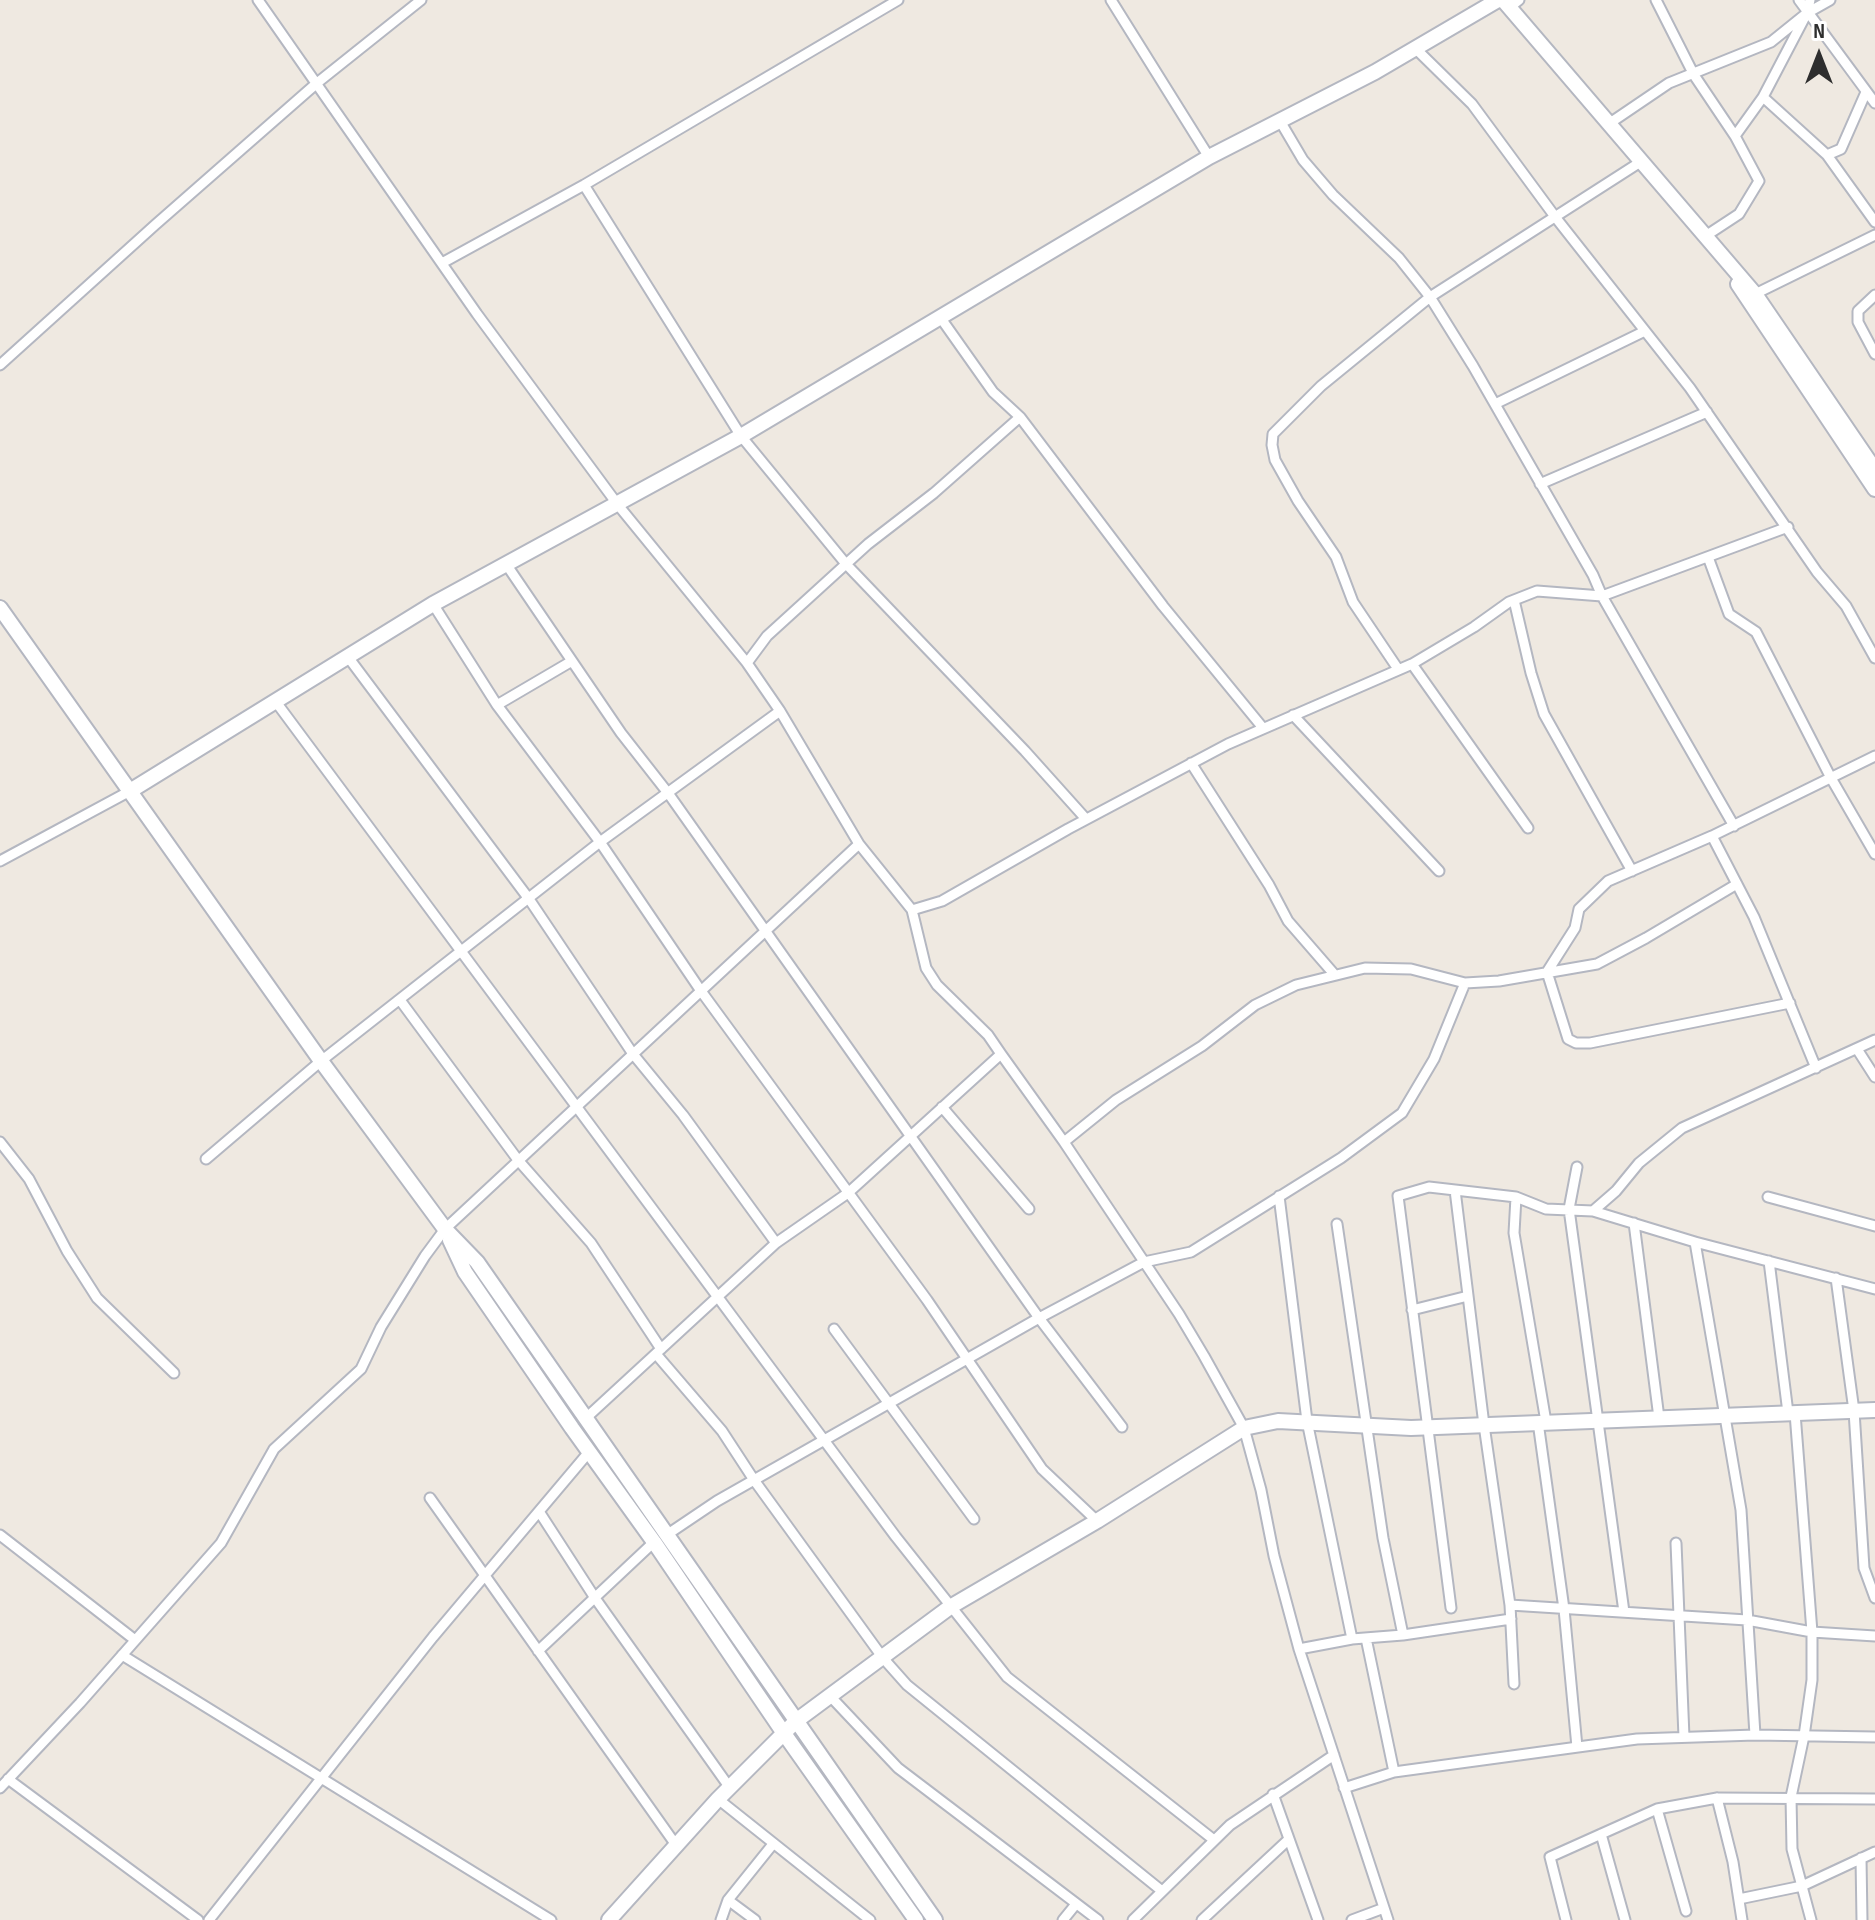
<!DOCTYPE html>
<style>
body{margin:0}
#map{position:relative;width:1875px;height:1920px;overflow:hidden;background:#efe9e1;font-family:"Sofia Sans Condensed",sans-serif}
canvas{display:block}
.north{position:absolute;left:1779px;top:16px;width:80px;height:80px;-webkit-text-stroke:6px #fff;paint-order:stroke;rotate:0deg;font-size:22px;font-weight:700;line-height:32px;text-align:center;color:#2e2e2e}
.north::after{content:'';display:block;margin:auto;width:28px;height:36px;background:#2e2e2e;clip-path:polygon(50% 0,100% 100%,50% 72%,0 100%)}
</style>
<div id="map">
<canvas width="1875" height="1920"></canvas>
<div class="north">N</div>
</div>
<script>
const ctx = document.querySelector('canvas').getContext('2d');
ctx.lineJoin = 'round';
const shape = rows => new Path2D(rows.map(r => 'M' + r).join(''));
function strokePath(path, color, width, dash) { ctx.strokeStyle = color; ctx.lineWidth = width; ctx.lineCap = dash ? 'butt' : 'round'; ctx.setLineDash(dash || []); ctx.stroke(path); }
const street = shape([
 [258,0,477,314,618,505,747,663,780,711,859,844,912,910,926,968,937,985,988,1035,1001,1054,1064,1142,1179,1314,1204,1356,1244,1428,1261,1490,1274,1556,1299,1649,1388,1920],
 [1111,0,1209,157],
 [1656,0,1694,75,1735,136,1759,181,1739,214,1704,237],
 [1799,0,1875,103],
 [1509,8,1519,0],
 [1415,48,1472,104,1556,218,1690,388,1817,572,1846,606,1875,658],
 [1763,97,1827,155,1875,222],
 [1280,121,1303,160,1333,195,1399,258,1430,297,1473,366,1593,575,1602,596,1734,826],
 [1610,123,1669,83,1771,42,1807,13,1830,0],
 [1735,136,1763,97,1807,13,1810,0],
 [1827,155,1841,149,1866,92],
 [584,185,741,436,846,564,1025,751,1086,819],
 [442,263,584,185,898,0],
 [1753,295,1875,235],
 [1875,295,1858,311,1858,322,1875,354],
 [940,317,993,392,1020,417,1163,606,1263,728],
 [0,365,155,225,317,83,421,0],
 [1495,404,1645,331],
 [1540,484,1707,412],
 [1708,557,1729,614,1756,632,1831,778,1875,854],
 [506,564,621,733,668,793,1039,1318,1122,1427],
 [1514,600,1531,673,1544,714,1632,871],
 [433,604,497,705,600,842,701,991,927,1300,1042,1469,1097,1521],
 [348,657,529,899,633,1054,683,1115,776,1243],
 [747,663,767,636,868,544,934,493,1020,417],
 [1412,664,1528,828],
 [1398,669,1353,602,1336,557,1298,501,1275,460,1272,445,1273,434,1321,386,1430,297,1642,161],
 [276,702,896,1537,1007,1677,1214,1840],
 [497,705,572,661],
 [1293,715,1439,871],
 [1191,763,1269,885,1288,921,1334,974],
 [1712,836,1754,917,1816,1068],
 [0,861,130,791],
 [912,910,942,901,1068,829,1228,744,1412,664,1474,627,1509,602,1537,591,1602,596,1788,527],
 [400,1000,518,1160,591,1243,661,1349],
 [1790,1003,1590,1043,1576,1043,1568,1039,1547,972,1575,928,1579,909,1608,881,1712,836,1875,756],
 [1857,1049,1875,1077],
 [942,1107,1029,1209],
 [0,1142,29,1179,67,1251,97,1298,174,1373],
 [1064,1142,1116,1100,1202,1046,1255,1005,1296,985,1365,968,1411,969,1465,983,1499,981,1597,964,1646,938,1737,884],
 [206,1159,321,1061,600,842,780,711],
 [1577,1167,1569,1209,1624,1612],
 [1455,1190,1484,1425,1510,1605,1514,1684],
 [1279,1196,1307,1421,1352,1639],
 [1516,1197,1514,1233,1546,1422],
 [1768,1197,1875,1226],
 [1593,1211,1695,1242,1875,1289],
 [1634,1223,1659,1418],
 [1337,1224,1383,1538,1403,1635],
 [1695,1242,1741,1510,1755,1735],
 [1769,1261,1788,1413],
 [1836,1278,1854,1411,1864,1568,1875,1598],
 [1412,1310,1468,1296],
 [834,1329,974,1519],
 [656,1354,722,1431,754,1480,883,1658,907,1685,1162,1891],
 [1795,1413,1812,1632,1812,1680,1804,1736,1791,1797,1792,1849,1811,1920],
 [586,1418,776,1243,848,1193,1001,1054],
 [1538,1422,1564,1609,1577,1747],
 [430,1498,676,1845],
 [540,1513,595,1598,730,1788],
 [668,1534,717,1501,1039,1318,1144,1262,1191,1252,1341,1158,1402,1113,1434,1059,1465,983],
 [0,1535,135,1640],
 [1676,1543,1684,1737],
 [1510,1605,1747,1620,1812,1632,1875,1636],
 [1451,1608,1398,1196,1429,1187,1516,1197,1546,1209,1593,1211,1616,1191,1639,1163,1682,1128,1875,1040],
 [1366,1638,1394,1772],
 [1299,1649,1352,1639,1403,1635,1511,1619],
 [538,1651,654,1542],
 [122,1655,551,1920],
 [831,1697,898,1768,1098,1920],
 [8,1779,198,1920],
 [0,1788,80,1703,221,1543,274,1449,361,1369,381,1327,425,1256,445,1229,859,844],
 [1344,1788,1394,1772,1637,1739,1755,1735,1875,1737],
 [1273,1794,1318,1920],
 [1717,1798,1733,1862,1742,1920],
 [718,1799,870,1920],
 [1657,1809,1686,1911],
 [1601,1834,1625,1920],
 [1861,1858,1862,1920],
 [1739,1899,1802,1886,1875,1852],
 [728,1900,755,1920],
 [209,1920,433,1637,589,1452],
 [721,1920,728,1900,773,1844],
 [1063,1920,1076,1904],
 [1133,1920,1230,1825,1334,1755],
 [1202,1920,1288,1840],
 [1352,1920,1384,1908],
 [1566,1920,1550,1857,1657,1809,1717,1798,1875,1799]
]);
const secondary = shape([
 [1503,0,1755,294,1875,470],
 [1738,284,1875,489],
 [0,608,321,1061,445,1229,477,1262,935,1920],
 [130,791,433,604,741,436,1209,157,1375,72,1498,0],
 [450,1240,465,1272,572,1428,654,1542,783,1732,916,1920],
 [609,1920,718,1799,796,1721,950,1607,1097,1521,1244,1428,1278,1421,1411,1428,1875,1410]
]);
strokePath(street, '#b4b7c1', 13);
strokePath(secondary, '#b4b7c1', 18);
strokePath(street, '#fff', 9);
strokePath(secondary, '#fff', 14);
</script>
